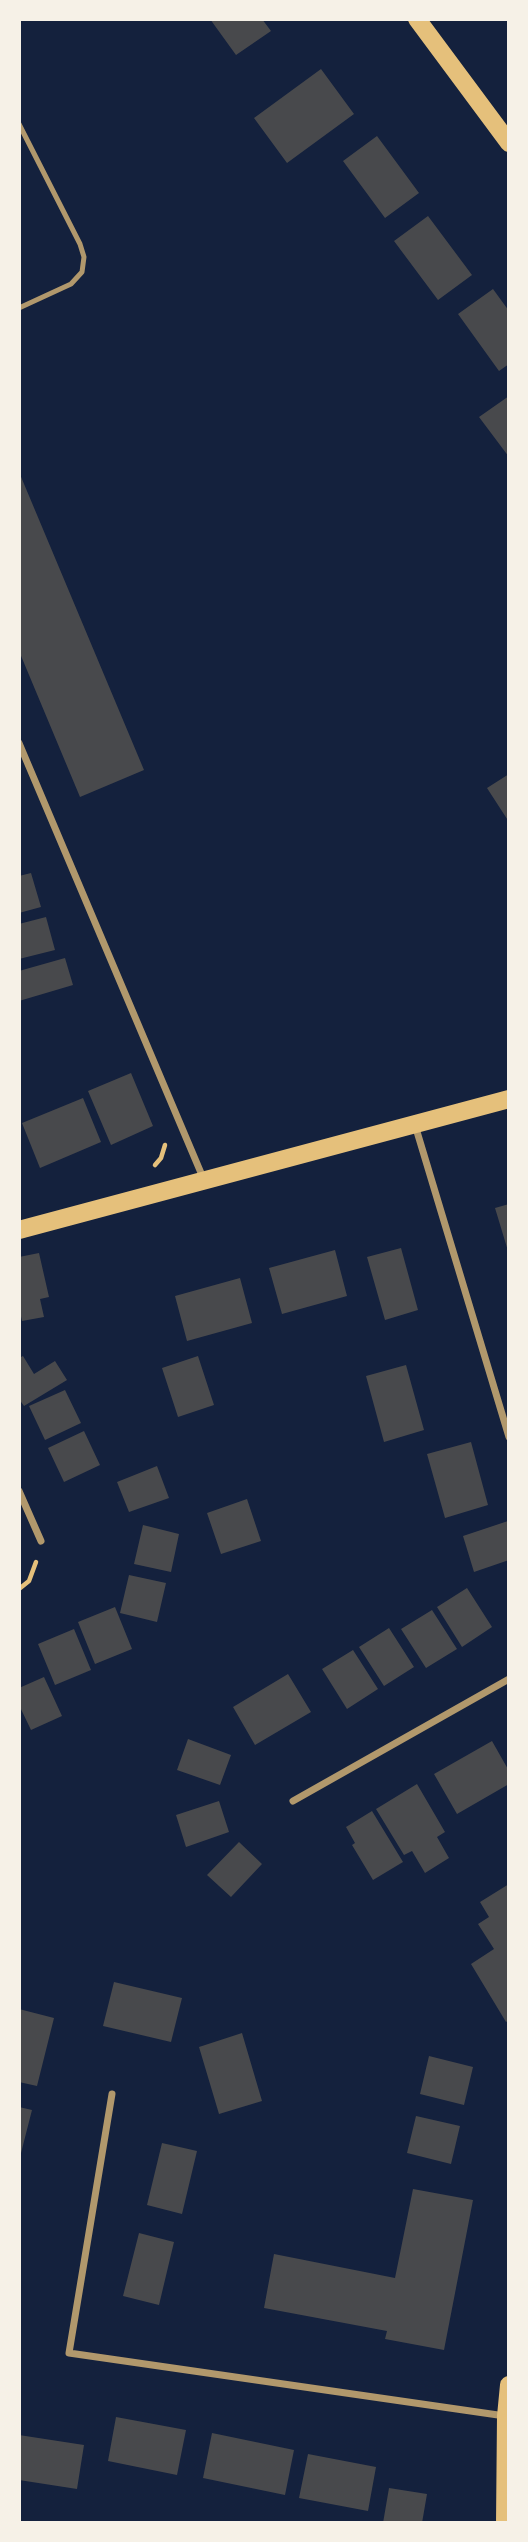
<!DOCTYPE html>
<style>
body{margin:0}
#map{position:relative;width:528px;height:2542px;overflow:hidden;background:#14213d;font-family:Helvetica,sans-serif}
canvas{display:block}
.frame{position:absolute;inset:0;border:21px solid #f6f1e7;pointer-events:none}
</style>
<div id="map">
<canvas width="528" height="2542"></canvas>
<div class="frame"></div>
</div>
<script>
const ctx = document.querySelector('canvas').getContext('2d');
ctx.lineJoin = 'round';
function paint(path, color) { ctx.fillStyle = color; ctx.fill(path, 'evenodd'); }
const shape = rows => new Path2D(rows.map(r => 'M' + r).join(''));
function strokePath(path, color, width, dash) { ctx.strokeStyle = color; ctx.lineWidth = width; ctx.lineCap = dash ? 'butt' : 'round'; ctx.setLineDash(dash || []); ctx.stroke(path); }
const building = shape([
 [210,19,262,19,271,31,236,55],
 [321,69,354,114,287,163,254,118],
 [377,136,419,193,385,218,343,161],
 [428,216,472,275,438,300,394,241],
 [493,289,509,311,509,364,499,371,458,314],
 [509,396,509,457,479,417],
 [19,472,144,770,80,797,19,651],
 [509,774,509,822,487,788],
 [31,873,41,907,19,913,19,876],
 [46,917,55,950,19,959,19,924],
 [65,958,73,985,19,1001,19,971],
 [131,1073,153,1126,111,1145,88,1091],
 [83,1098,101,1142,40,1168,22,1123],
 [509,1204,509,1251,508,1251,495,1208],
 [401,1248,418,1310,385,1320,367,1257],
 [335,1250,347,1296,282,1314,269,1268],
 [39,1253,49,1297,40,1299,44,1317,22,1321,19,1307,19,1257],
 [240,1278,252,1323,187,1341,175,1296],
 [23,1356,34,1374,55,1361,67,1380,24,1406,19,1399,19,1358],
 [198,1356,214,1405,178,1417,162,1368],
 [406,1365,424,1430,384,1442,366,1376],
 [65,1390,81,1423,45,1440,29,1406],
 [84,1431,100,1465,64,1482,48,1448],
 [471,1442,488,1505,445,1518,427,1454],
 [157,1466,169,1498,129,1512,117,1482],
 [247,1499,261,1541,221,1554,207,1513],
 [508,1521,509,1560,474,1572,463,1536],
 [143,1525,179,1534,171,1572,134,1564],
 [129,1575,166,1583,157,1622,120,1613],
 [467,1588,492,1627,462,1647,437,1607],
 [115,1607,132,1649,95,1664,78,1622],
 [432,1610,457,1649,426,1668,401,1629],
 [389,1628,414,1667,384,1686,359,1647],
 [74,1629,91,1670,55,1685,38,1644],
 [353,1650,378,1689,347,1709,322,1669],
 [288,1674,311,1712,255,1745,233,1707],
 [44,1677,62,1716,31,1730,19,1705,19,1688],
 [188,1739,231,1755,220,1785,177,1770],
 [492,1741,509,1771,509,1784,457,1814,434,1774],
 [417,1784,445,1832,437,1837,449,1858,425,1873,412,1851,404,1855,376,1809],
 [219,1801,229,1832,186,1847,176,1815],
 [372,1811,403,1862,373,1880,352,1845,355,1843,346,1827],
 [239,1842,262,1864,231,1897,207,1875],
 [509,1884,509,2020,506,2022,471,1964,494,1949,478,1924,489,1917,480,1902],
 [114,1982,182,1998,171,2042,103,2026],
 [19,2009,54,2018,37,2086,19,2082],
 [242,2033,262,2101,219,2114,199,2047],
 [429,2056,473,2067,464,2105,420,2094],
 [19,2107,32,2110,20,2157,19,2157],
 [416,2116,460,2126,451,2164,407,2153],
 [162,2143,197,2151,182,2214,147,2205],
 [413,2189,473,2200,444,2350,385,2339,387,2331,264,2308,274,2254,395,2278],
 [139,2233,174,2242,159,2305,123,2296],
 [116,2417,186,2430,177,2475,108,2461],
 [212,2433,294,2450,285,2495,203,2478],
 [19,2435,84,2445,77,2489,19,2480],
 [308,2454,376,2467,368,2511,299,2498],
 [389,2488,427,2494,422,2523,383,2523]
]);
const path = shape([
 [155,1165,161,1158,165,1145],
 [19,1589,29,1581,36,1562]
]);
const service = shape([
 [19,124,80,244,84,257,82,272,71,284,19,308]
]);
const minor = shape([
 [19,743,204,1180],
 [415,1125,509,1437],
 [19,1491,41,1541],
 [293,1801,509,1679],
 [112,2094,69,2353,505,2416]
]);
const primary = shape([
 [417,19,509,143],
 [19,1230,509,1099],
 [505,2523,506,2416,509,2385]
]);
paint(building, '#48494c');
strokePath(path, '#e5c07b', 4.5);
strokePath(service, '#b1986c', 5);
strokePath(minor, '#b1986c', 7);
strokePath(primary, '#e5c07b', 18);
</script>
